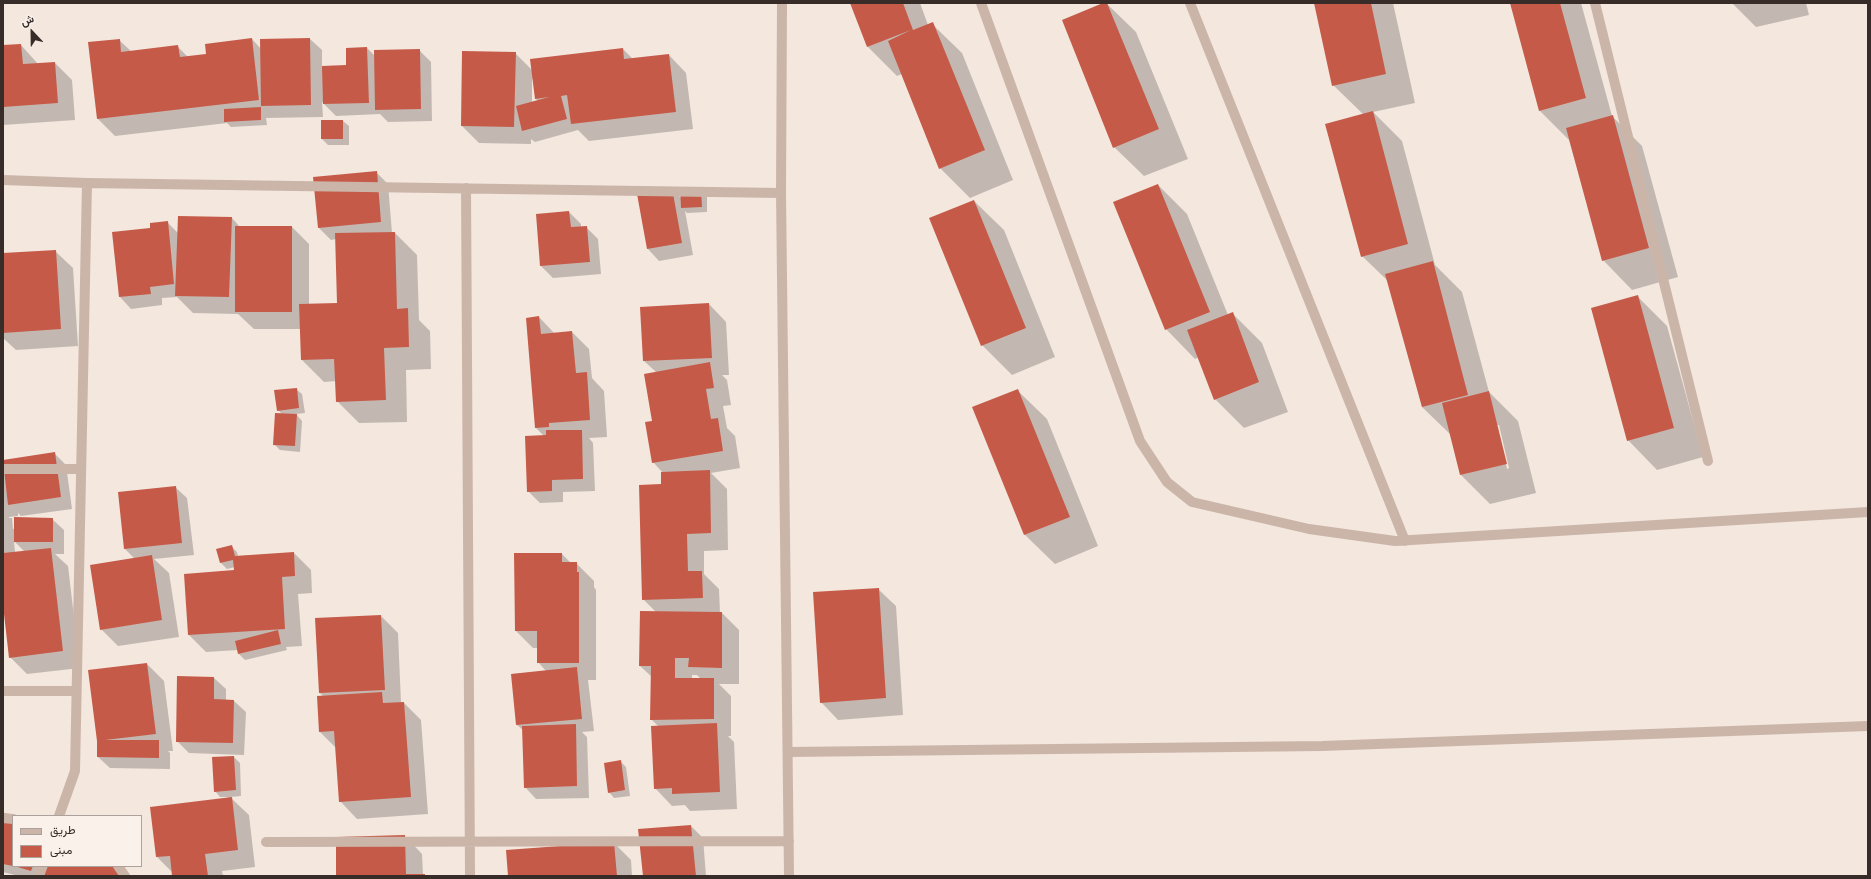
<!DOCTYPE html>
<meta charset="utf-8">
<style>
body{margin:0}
#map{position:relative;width:1871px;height:879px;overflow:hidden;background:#f3e7de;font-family:Signika,Vazirmatn,sans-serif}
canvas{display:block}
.frame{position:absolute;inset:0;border:4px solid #382c29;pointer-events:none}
.legend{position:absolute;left:12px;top:815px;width:130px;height:52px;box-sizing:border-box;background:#faf1ea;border:1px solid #aca29d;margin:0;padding:5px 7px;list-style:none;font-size:12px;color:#382c29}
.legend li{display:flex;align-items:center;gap:8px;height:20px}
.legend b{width:20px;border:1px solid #aca29d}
.north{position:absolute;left:12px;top:12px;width:40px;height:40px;-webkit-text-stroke:3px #faf1ea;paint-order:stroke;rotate:338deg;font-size:11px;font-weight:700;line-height:16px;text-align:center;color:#382c29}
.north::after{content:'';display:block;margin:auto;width:14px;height:18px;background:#382c29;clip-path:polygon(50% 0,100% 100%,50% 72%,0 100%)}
</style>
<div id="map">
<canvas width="1871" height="879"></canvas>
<div class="frame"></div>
<ul class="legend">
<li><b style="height:5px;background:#cbb5a9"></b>طريق</li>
<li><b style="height:11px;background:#c65a48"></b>مبنى</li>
</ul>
<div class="north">ش</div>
</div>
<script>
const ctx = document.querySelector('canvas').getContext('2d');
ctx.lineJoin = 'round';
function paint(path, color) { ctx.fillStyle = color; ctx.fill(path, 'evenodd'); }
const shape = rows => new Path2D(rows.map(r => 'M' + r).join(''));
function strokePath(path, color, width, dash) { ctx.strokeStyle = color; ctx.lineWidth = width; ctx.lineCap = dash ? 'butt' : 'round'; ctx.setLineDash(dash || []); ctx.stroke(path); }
const shadow = shape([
 [851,3,920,3,928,25,932,24,962,53,1013,180,970,198,940,168,902,74,897,76,868,47],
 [1106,3,1136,32,1188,159,1144,176,1114,147],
 [1315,3,1393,3,1415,103,1373,112,1402,141,1435,265,1462,292,1489,392,1518,421,1536,493,1490,504,1461,475,1451,435,1422,407,1389,282,1362,256,1363,114,1333,85],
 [1497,425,1499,425,1509,468,1507,469],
 [1511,3,1581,3,1612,116,1642,146,1678,277,1632,290,1603,260,1569,140,1540,111],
 [1732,3,1806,3,1809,15,1756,27],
 [252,39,261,49,310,39,322,50,322,67,347,66,367,48,375,56,419,50,431,62,432,121,388,122,380,114,336,116,322,102,323,117,266,118,267,125,231,127,227,123,115,136,98,119,119,40,132,52,178,47,188,57,207,55],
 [21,45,38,64,55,63,72,80,75,120,3,125,3,46],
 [623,49,633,59,669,55,686,73,693,129,589,141,578,130,535,142,531,139,531,144,479,143,462,126,515,53,533,71],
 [532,79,534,79,536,99,539,102,532,104],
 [343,121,349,126,349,145,328,145,322,139],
 [376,172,388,184,392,233,395,233,417,255,419,320,430,331,431,369,406,370,407,422,359,423,337,401,336,381,324,382,302,360,301,329,254,329,238,314,193,313,177,297,162,298,162,305,131,309,120,297,151,228,167,222,178,233,232,218,240,227,292,227,309,244,309,305,338,304,336,239,331,240,319,228],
 [1158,185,1187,214,1228,315,1232,313,1262,343,1288,412,1244,428,1215,399,1199,357,1195,359,1166,329],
 [672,189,681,198,707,193,707,212,687,213,685,211,693,255,659,261,648,249],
 [974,201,1004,230,1055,357,1012,375,982,345],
 [569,212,581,224,581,227,586,227,598,239,601,274,553,278,541,266],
 [55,251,73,268,78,346,16,350,3,338,3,254],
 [1637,296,1667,326,1703,457,1657,470,1628,440],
 [709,304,726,322,729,375,722,375,727,380,731,405,723,406,727,428,735,436,740,468,711,473,727,489,728,550,704,551,704,574,719,589,720,613,722,613,739,630,739,684,719,684,731,696,731,736,728,736,734,742,737,809,690,811,685,805,672,806,655,788,659,727,651,719,652,677,640,666,656,612,643,599,663,473,653,462,656,372,644,361],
 [692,675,697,675,701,679,692,679],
 [539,317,555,334,572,332,589,349,592,378,604,391,607,437,589,438,593,443,595,491,563,492,563,502,540,503,528,491,544,436,536,428],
 [296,389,302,394,305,413,296,414,302,421,300,452,280,450,274,444,282,414,278,410],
 [1017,390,1047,419,1098,546,1055,564,1025,535,974,408],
 [54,453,66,465,72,509,21,516,18,513,18,516,9,517,9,518,12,518,13,529,52,519,64,530,64,554,55,554,68,566,80,668,27,674,10,657,3,596,3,461],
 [14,541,25,552,15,553],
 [175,487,187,498,194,555,154,559,169,573,179,637,118,646,101,629,135,559,125,549,119,493],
 [231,546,237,552,238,556,294,553,311,570,312,593,298,594,302,646,286,647,287,650,245,660,239,654,238,650,206,652,189,635,235,571,235,567,227,569,221,563,217,550],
 [515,554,562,554,571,563,576,563,594,581,594,587,596,590,596,680,588,680,594,731,582,732,587,737,589,798,536,799,525,787,523,730,517,725,513,674,546,671,538,662,538,648,533,648,516,631],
 [878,589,896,606,903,715,838,720,821,702],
 [381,616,398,633,401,703,404,703,421,720,428,814,357,819,340,801,336,748,320,732,324,697,320,693],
 [147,664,164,681,173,751,168,751,170,753,170,769,110,768,98,757,98,741],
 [214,678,226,689,226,700,234,701,246,712,244,755,189,753,177,741],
 [234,757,240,763,241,796,230,797,249,815,255,867,222,871,223,876,173,876,173,873,157,857,228,798,228,797,220,797,215,791],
 [620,761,626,767,630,796,614,798,609,792],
 [3,814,13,866,111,866,130,876,19,876,3,872],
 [691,826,703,838,706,876,644,876],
 [405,836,422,854,423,875,426,876,337,876,337,838],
 [614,843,631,860,632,876,509,876]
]);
const building = shape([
 [850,3,903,3,913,30,933,22,985,150,939,169,888,41,911,30,867,47],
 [1103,3,1107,3,1159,129,1113,148,1062,20],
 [1314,3,1371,3,1386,74,1332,86],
 [1510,3,1560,3,1586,98,1539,111],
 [252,38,259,100,97,119,88,42,120,39,121,52,178,45,180,57,206,54,205,44],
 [310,38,311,105,261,106,260,39],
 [21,44,23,64,55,62,58,103,3,107,3,45],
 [367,47,369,103,323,104,322,66,346,65,346,48],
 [623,48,624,59,669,54,676,112,571,124,567,95,561,96,567,119,522,131,516,106,549,97,535,99,530,59],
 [420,49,421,109,375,110,374,50],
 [462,51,516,52,514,127,461,126],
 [261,107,261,120,224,122,224,109],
 [1373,111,1408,244,1361,257,1325,124],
 [1613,115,1649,248,1602,261,1566,128],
 [321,120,343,120,343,139,321,139],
 [377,171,381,222,318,228,313,177],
 [1158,184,1210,312,1165,330,1113,202],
 [680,187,701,187,702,207,681,208],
 [672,188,682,243,647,249,637,194],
 [974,200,1026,328,981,346,929,218],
 [569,211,571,227,587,226,590,262,540,266,536,214],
 [178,216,232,217,229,297,175,296],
 [168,221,174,284,150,287,151,294,119,297,112,232,150,228,150,223],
 [235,226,292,226,292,312,235,312],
 [395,232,397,309,408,308,409,347,384,348,386,400,336,402,334,359,301,360,299,304,337,303,335,233],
 [56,250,61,329,3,333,3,253],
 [1433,261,1468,395,1422,407,1385,274],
 [1638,295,1674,428,1627,441,1591,308],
 [709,303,712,358,643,361,640,307],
 [1233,312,1259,382,1214,400,1187,330],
 [539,316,541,334,572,331,576,373,587,372,590,420,549,423,549,427,535,428,526,318],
 [710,362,714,388,706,389,711,419,718,418,723,451,652,463,645,422,652,421,644,374],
 [297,388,299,408,277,411,274,390],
 [1018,389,1070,517,1024,535,972,407],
 [1489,391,1507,464,1460,475,1442,403],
 [275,413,297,414,295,446,273,445],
 [546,430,582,430,583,479,552,480,552,491,527,492,525,436,546,435],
 [55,452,61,497,8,505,3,460],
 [710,470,711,533,687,534,688,571,702,571,703,598,642,600,639,485,661,484,661,472],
 [176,486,182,543,124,549,118,492],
 [14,517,53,518,53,542,14,542],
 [232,545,235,556,294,552,295,576,282,577,285,629,188,635,184,574,234,570,233,560,220,563,216,549],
 [51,548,63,651,9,658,3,605,3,553],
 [514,553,562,553,562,562,577,562,577,572,579,572,579,663,537,663,537,631,515,631],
 [152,555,162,620,100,630,90,565],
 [879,588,886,698,820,703,813,592],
 [640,611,722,612,722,668,688,667,689,658,675,658,675,678,714,678,714,719,650,720,651,666,639,666],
 [381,615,385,690,319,693,315,618],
 [278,630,281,644,238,654,235,641],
 [147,663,156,734,105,740,159,740,159,758,97,757,97,741,88,670],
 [577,667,582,719,516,725,511,674],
 [177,676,214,677,214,699,234,700,233,743,176,742],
 [382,692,383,703,404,702,411,797,339,802,334,731,319,732,317,696],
 [717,723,720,792,672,794,672,788,654,789,651,726],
 [576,724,577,786,524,788,522,726],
 [234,756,236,790,214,792,212,757],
 [621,760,625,790,608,793,604,763],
 [232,797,238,850,205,854,208,876,172,876,170,856,156,857,150,807],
 [3,813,13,815,13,866,3,864],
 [691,825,696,876,643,876,638,829],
 [405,835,406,874,425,874,425,876,336,876,336,837],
 [614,842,617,876,508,876,506,850],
 [14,866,33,866,31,871],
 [48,866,114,866,123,876,44,876]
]);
const minor = shape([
 [782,3,781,193,789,876],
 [981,3,1140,441,1167,482,1192,502,1309,529,1395,541,1868,512],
 [1190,3,1405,541],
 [1595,3,1708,461],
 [3,180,87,183,781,193],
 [466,188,470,876],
 [3,469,81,469],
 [3,691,76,691],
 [788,752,1322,746,1868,726],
 [59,816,75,771,87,183],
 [3,818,13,819],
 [266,842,789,841],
 [118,866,125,876],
 [39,876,42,866]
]);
paint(shadow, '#0003');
paint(building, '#c65a48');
strokePath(minor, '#cbb5a9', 10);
</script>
